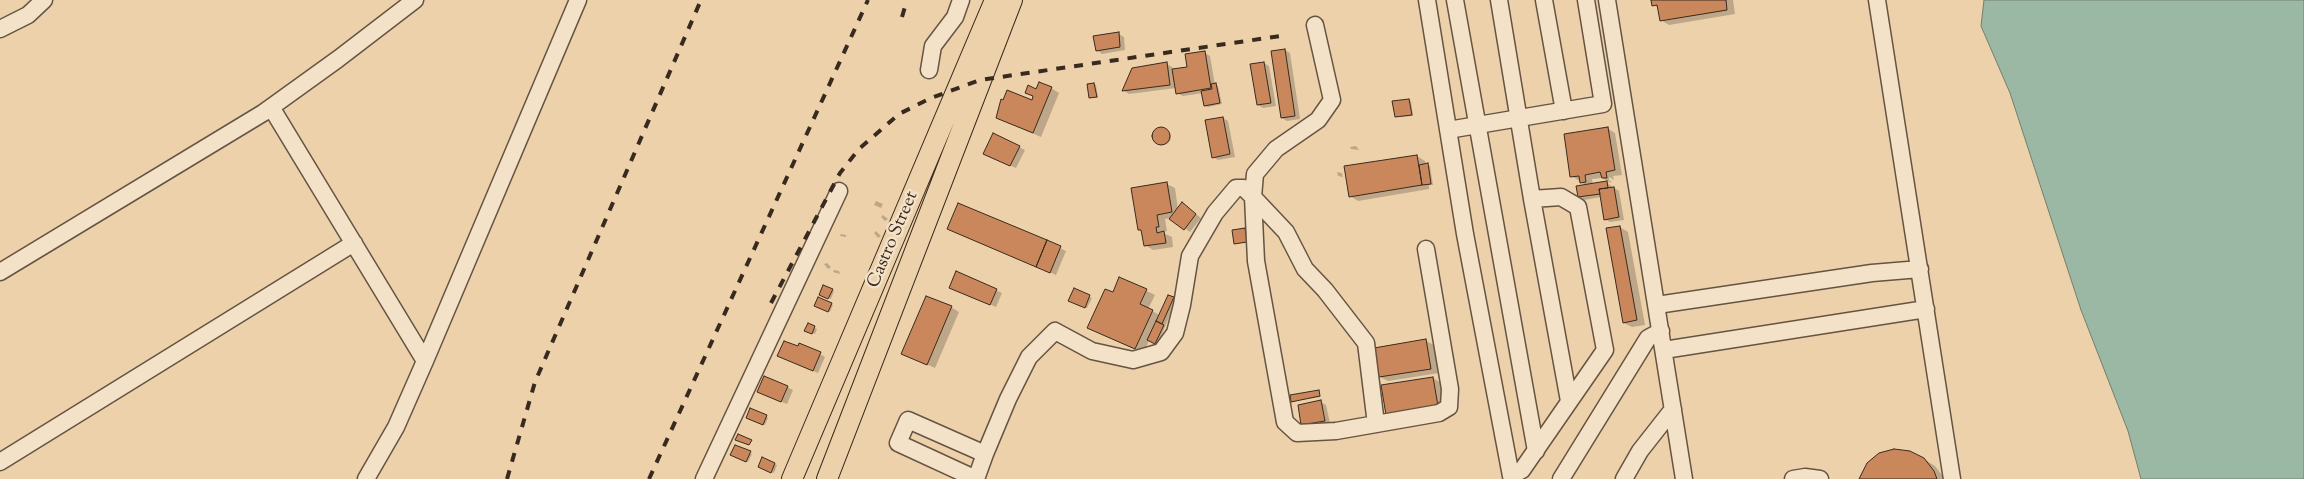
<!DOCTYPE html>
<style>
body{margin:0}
canvas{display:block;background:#ecd1aa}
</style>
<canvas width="2304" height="479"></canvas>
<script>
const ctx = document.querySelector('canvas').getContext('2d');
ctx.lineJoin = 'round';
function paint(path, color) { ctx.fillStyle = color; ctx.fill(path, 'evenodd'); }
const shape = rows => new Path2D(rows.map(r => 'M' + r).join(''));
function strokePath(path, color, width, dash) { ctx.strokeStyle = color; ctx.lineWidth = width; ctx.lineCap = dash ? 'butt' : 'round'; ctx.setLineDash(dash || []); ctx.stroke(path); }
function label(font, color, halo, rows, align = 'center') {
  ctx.font = font + ' "Sorts Mill Goudy",serif'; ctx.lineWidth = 5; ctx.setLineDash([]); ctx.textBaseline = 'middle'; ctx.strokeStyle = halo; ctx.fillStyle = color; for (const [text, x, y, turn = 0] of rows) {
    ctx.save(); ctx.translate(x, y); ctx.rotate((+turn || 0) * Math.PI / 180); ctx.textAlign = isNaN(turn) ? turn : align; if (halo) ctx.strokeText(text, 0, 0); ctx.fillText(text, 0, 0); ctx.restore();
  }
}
const water = shape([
 [1984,0,2304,0,2304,479,2141,479,2128,431,2081,310,2010,93,1981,26,1984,0]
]);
const shadow = shape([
 [1652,0,1733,0,1735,14,1669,25,1661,20,1659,8,1653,5],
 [1119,34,1124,37,1125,50,1102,54,1097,50],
 [1285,50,1290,53,1300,119,1287,121,1282,118],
 [1205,53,1210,56,1215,85,1218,86,1222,104,1208,107,1205,106,1203,93,1183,96,1177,93,1176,88,1129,94,1124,91,1133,69,1167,64,1172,67,1172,70,1188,68],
 [1264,63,1269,66,1276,106,1263,108,1258,105],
 [1094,84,1096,85,1098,98,1092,98,1090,97],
 [1051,88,1059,93,1041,137,997,118,1032,101,1034,97,1027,92],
 [1409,100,1411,101,1413,116,1396,117],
 [1223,118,1228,121,1235,157,1218,160,1213,157],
 [1607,128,1615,133,1622,175,1613,176,1614,180,1609,177,1609,180,1612,182,1607,183,1619,191,1624,220,1610,222,1605,219,1601,197,1584,200,1579,196,1587,186,1572,176],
 [1602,178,1610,182,1593,185,1592,179],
 '1155 137a8 8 0 1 1 16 0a8 8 0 1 1-16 0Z',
 [1356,146,1359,150,1351,149,1350,147],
 [1019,147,1025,150,1016,168,990,157],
 [1417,156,1425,161,1426,165,1430,166,1433,185,1429,185,1429,189,1358,201,1350,196],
 [1337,172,1342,173,1343,177,1338,176],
 [1167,184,1175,188,1178,209,1187,207,1201,218,1190,232,1171,218,1165,219,1167,231,1161,232,1172,237,1173,247,1153,250,1145,245,1142,231,1139,229],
 [876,201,883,204,881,208,874,205],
 [883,215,888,219,885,221,881,217],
 [1620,227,1628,232,1645,325,1632,327,1624,323],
 [1245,230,1247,231,1249,243,1235,243],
 [876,231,881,236,878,238,874,233],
 [841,234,846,235,846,237,840,236],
 [1047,242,1066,251,1056,275,1045,270],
 [827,263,831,267,828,269,824,264],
 [834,270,839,271,840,274,833,272],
 [957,273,1002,293,996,307,956,290],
 [1120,278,1155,295,1148,309,1160,315,1169,296,1176,300,1158,344,1149,340,1144,353,1097,332],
 [832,290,834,291,831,299,823,296],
 [1075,290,1092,298,1087,308,1072,302],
 [831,304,833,305,830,312,818,307],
 [951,307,959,312,935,368,903,354],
 [808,325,817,329,815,334,808,332],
 [1426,341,1434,345,1439,373,1388,381,1380,377],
 [820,354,825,357,818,373,784,359],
 [1433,378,1441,383,1445,410,1395,419],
 [787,387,793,390,787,404,764,395],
 [1318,391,1321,397,1292,401],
 [1321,402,1326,405,1330,423,1308,427,1303,424],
 [766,416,768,418,765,425,750,419],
 [736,446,752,454,748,462,732,455],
 [763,459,777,465,774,473,760,467],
 [1924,459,1935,466,1945,479,1860,479]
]);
const building = shape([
 [1651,0,1726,0,1727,10,1660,21,1657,5,1652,6,1651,0],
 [1119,32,1120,47,1096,51,1093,36,1119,32],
 [1285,49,1295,116,1281,118,1271,51,1285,49],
 [1205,51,1211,88,1176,94,1172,69,1187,67,1185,54,1205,51],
 [1167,62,1170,85,1122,91,1132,68,1167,62],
 [1264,62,1271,103,1257,105,1250,64,1264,62],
 [1039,82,1052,87,1033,133,996,118,1001,99,1003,100,1007,90,1032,100,1033,96,1025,93,1028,85,1036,89,1039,82],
 [1094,83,1097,97,1089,98,1087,84,1094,83],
 [1216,83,1220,103,1204,106,1201,91,1212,89,1211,84,1216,83],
 [1409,99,1412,115,1395,117,1392,101,1409,99],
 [1223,117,1230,154,1212,158,1205,120,1223,117],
 [1608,127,1615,170,1606,172,1607,178,1602,178,1600,172,1585,175,1586,182,1580,183,1579,176,1570,177,1564,134,1608,127],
 '1152 136a9 9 0 1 1 18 0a9 9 0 1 1-18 0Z',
 [993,133,1020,146,1010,166,983,154,993,133],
 [1417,155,1422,185,1349,197,1344,166,1417,155],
 [1428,163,1431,184,1422,185,1419,165,1428,163],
 [1607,181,1608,188,1599,189,1600,194,1578,197,1576,186,1607,181],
 [1167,182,1172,212,1157,215,1159,227,1156,227,1157,233,1164,231,1166,243,1144,246,1141,230,1138,230,1131,188,1167,182],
 [1614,187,1619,217,1604,220,1599,189,1614,187],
 [1182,202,1196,214,1184,230,1169,219,1182,202],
 [958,203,1047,240,1036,267,947,229,958,203],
 [1620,226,1637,320,1623,323,1606,228,1620,226],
 [1245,228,1247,242,1234,244,1232,230,1245,228],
 [1047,240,1061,246,1050,273,1036,267,1047,240],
 [956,271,997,289,990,305,949,288,956,271],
 [1119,277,1147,289,1140,304,1153,310,1135,349,1087,328,1105,289,1113,292,1119,277],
 [823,285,833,289,828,299,819,295,823,285],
 [1074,288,1090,295,1085,308,1068,301,1074,288],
 [1168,295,1174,297,1162,324,1156,321,1168,295],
 [926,296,952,306,927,365,901,354,926,296],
 [818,297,832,303,828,312,814,306,818,297],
 [1156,321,1164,325,1155,344,1147,340,1156,321],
 [808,323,815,326,812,334,804,331,808,323],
 [1426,339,1431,369,1379,377,1374,348,1426,339],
 [784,341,798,346,799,343,821,352,813,371,777,356,784,341],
 [764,376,788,386,781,402,757,392,764,376],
 [1433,377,1438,406,1386,415,1381,385,1433,377],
 [1319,390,1320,396,1291,402,1290,395,1319,390],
 [1321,400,1325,421,1301,425,1298,405,1321,400],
 [750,408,767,415,763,425,746,418,750,408],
 [738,434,752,440,749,445,735,440,738,434],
 [735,445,751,451,746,462,730,455,735,445],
 [1894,449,1910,451,1924,458,1934,471,1937,479,1859,479,1867,463,1879,453,1894,449],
 [762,457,775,463,771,473,758,467,762,457]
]);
const minor = shape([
 [1427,0,1465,234,1511,476,1522,470,1605,350,1578,207,1561,197,1532,199,1499,0],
 [1455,0,1536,451],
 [1544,0,1564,111],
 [1607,0,1684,479],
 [1877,0,1952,479],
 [1315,25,1332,100,1318,120,1276,149,1255,174,1253,197,1286,232,1305,269,1325,290,1366,343,1376,424],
 [0,29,28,15,44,0],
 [929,70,933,46,955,17,961,0],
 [271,107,425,361],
 [1448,130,1603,104,1586,0],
 [1532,199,1569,401],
 [0,272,263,113,338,59,415,0],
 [1657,305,1872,273,1920,269],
 [1664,350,1926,309],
 [985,454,1008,399,1029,357,1055,331,1092,351,1133,360,1161,352,1175,333,1182,305,1190,256,1215,213,1236,188,1244,188,1253,197,1256,261,1285,422,1297,433,1336,431,1439,413,1449,407,1450,389,1426,249],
 [0,462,354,243],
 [366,479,396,427,425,361,578,0],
 [704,479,839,191],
 [976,479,985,454,908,420,898,443,976,479],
 [1561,479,1648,338,1661,331],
 [1624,479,1640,451,1673,409],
 [1793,479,1805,477,1820,479]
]);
const major = shape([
 [792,479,995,0],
 [827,479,1012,0]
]);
const rail = shape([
 [902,17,907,0],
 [771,303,840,173,859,149,899,114,931,98,980,80,1287,35],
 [507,479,535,382,701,0],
 [649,479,868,0]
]);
const streetNames = [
 ["Castro Street",894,240,-67]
];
paint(water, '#9ab8a3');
strokePath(water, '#737f6e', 1);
paint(shadow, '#0003');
paint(building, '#ca875b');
strokePath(building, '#392a1f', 1);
strokePath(minor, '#665442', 19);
strokePath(major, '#392a1f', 22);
strokePath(minor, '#f3e1c8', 16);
strokePath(major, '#ecd1aa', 20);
strokePath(rail, '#392a1f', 4, [9, 9]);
label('18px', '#392a1f', '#f3e1c8', streetNames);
</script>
